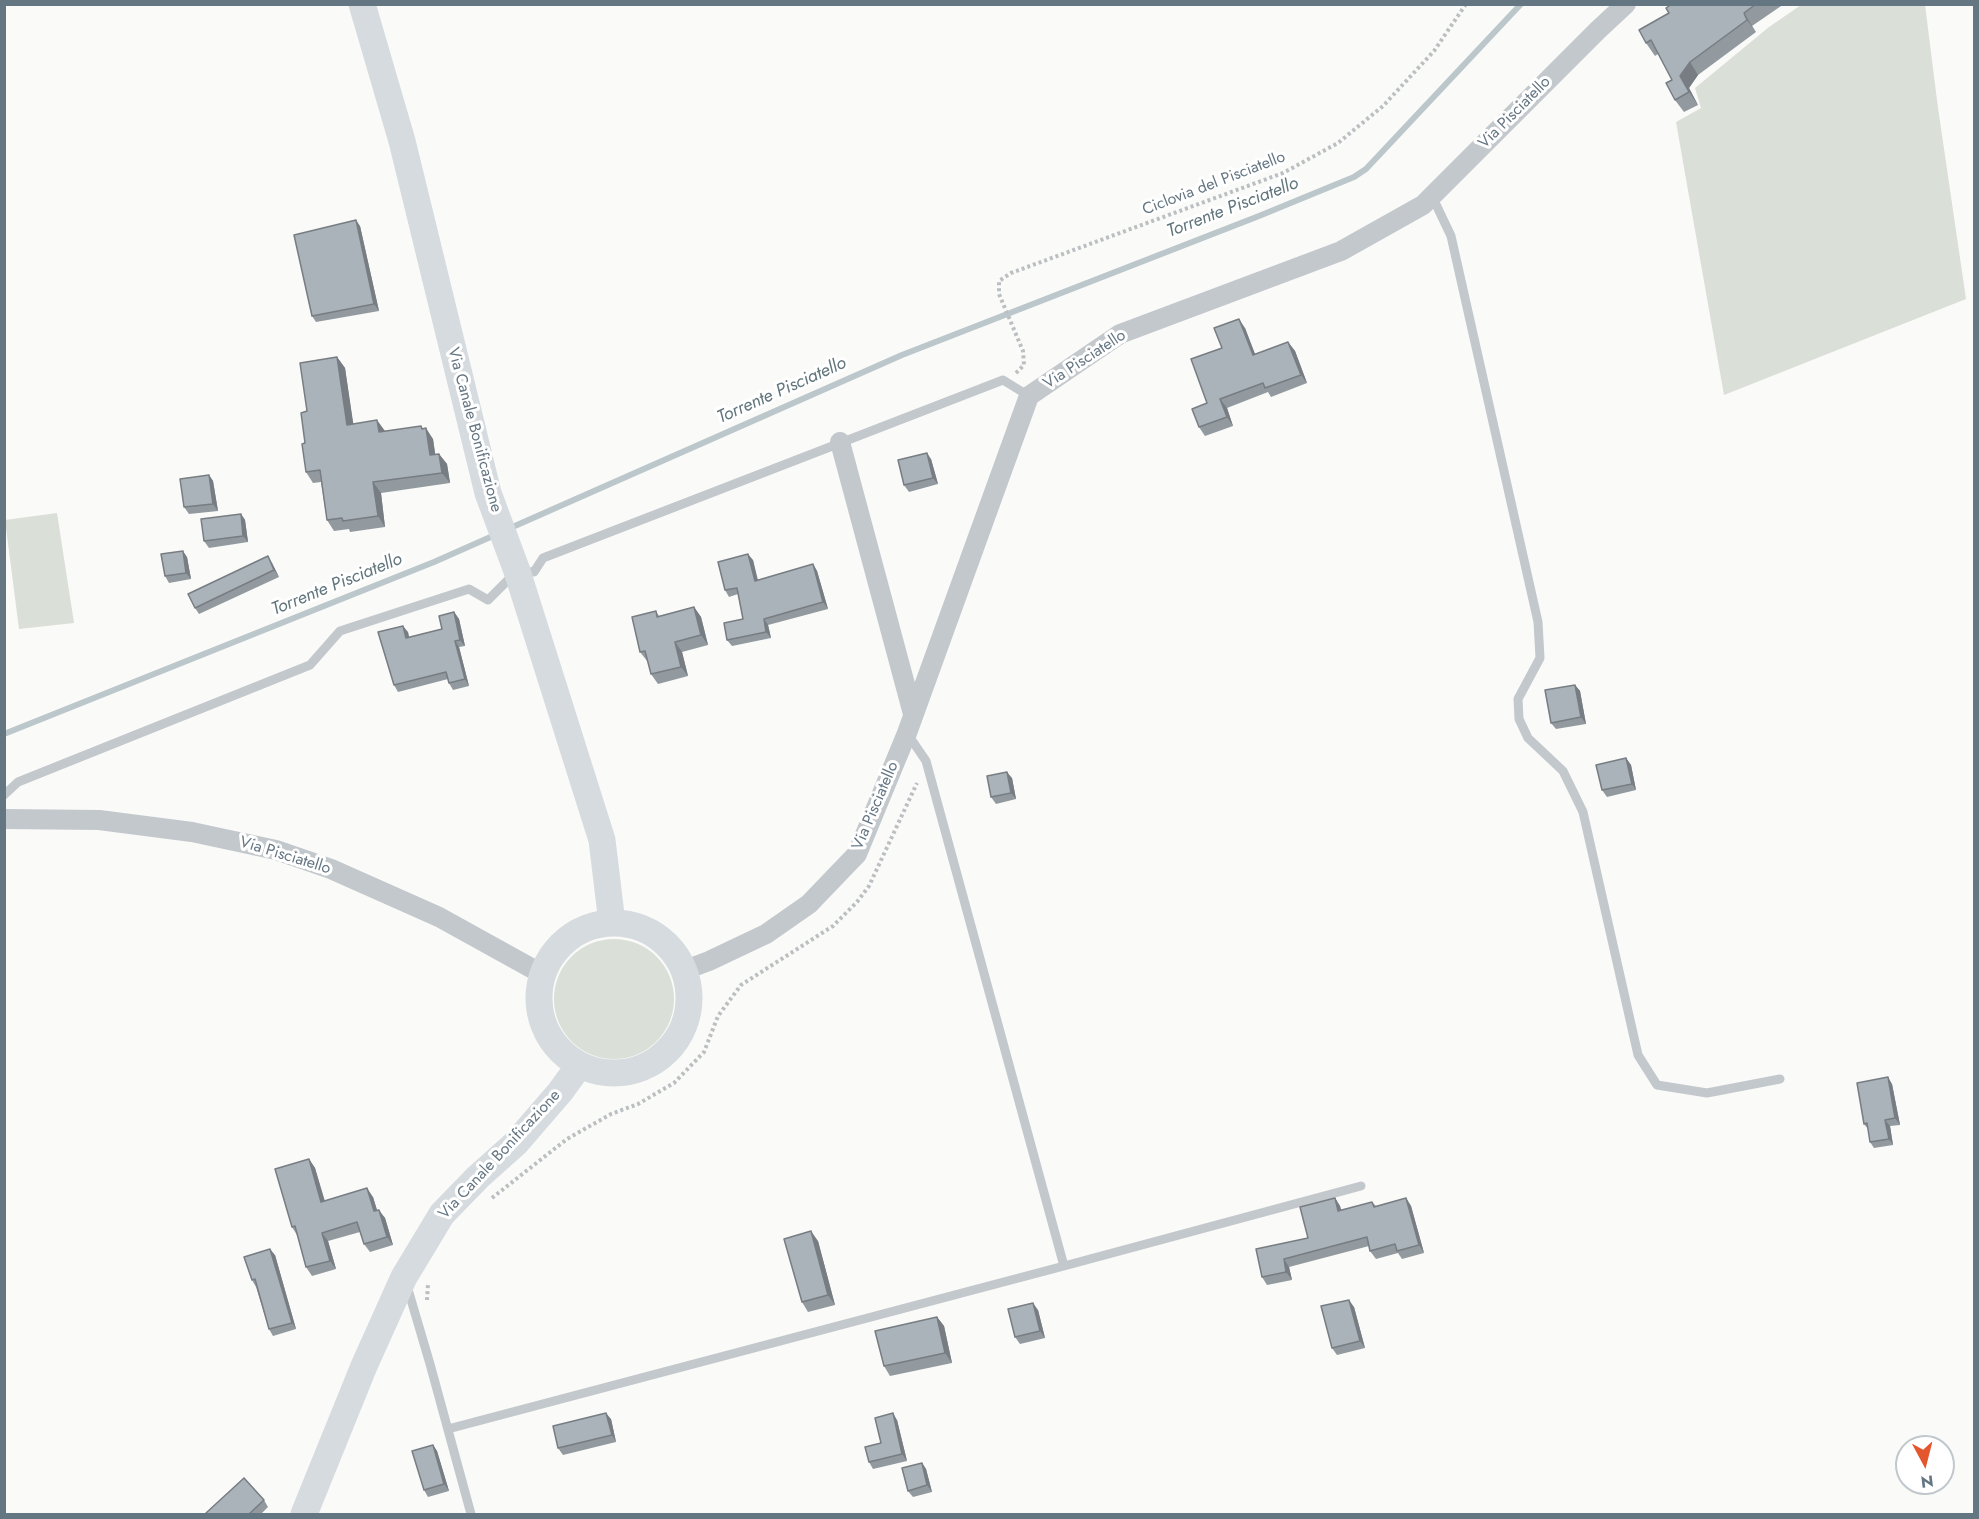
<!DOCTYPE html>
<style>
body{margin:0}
#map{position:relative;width:1979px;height:1519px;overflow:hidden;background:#fafaf8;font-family:Jost,sans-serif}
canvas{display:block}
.frame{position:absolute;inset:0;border:6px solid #657683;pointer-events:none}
.north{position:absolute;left:1895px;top:1435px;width:60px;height:60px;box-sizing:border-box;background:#fff;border:2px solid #c1c8cd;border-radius:50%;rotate:173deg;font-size:16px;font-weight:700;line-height:24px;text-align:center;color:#657683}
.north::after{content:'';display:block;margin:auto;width:21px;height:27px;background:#e4572e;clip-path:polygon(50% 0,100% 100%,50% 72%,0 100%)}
</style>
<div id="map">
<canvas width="1979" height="1519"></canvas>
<div class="frame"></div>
<div class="north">N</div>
</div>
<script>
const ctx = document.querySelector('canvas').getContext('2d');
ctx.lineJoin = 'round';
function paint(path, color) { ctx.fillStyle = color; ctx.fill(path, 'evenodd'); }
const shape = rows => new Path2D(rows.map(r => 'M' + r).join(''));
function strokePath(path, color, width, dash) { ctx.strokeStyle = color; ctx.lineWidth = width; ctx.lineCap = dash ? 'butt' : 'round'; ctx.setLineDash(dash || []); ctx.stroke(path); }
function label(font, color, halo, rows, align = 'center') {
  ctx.font = font + ' Jost,sans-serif'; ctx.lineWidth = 6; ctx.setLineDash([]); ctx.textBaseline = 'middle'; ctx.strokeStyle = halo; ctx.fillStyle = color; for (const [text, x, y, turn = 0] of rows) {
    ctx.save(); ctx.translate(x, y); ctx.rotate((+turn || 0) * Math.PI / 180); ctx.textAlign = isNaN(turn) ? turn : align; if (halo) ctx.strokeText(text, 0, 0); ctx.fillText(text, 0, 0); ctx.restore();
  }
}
const green = shape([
 [1801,5,1925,5,1938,108,1966,299,1724,395,1676,122,1701,108,1695,88,1769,27],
 [57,513,74,623,19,629,5,520],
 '554 999a60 60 0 1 1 120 0a60 60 0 1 1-120 0Z'
]);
const stream = shape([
 [508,529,902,355,1259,216,1354,177,1366,169,1521,4],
 [4,734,434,562,495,535]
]);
const path = shape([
 [1016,373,1024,365,1023,351,999,294,999,281,1011,273,1283,173,1338,143,1383,106,1434,51,1466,4],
 [492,1198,567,1139,611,1114,638,1104,674,1083,704,1052,718,1016,741,985,833,926,857,902,869,886,917,783],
 [427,1300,428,1284]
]);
const lane = shape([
 [1432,196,1451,236,1538,622,1540,658,1518,699,1519,719,1528,738,1563,771,1583,812,1638,1055,1657,1085,1707,1093,1780,1079],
 [907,733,926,761,1064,1266,1361,1186],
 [4,795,18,782,310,665,340,631,469,589,488,600,517,571,534,572,543,558,1003,380,1029,396],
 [407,1286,430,1364,471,1514],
 [448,1429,1064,1266]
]);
const street = shape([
 [840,442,913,714],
 [4,819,99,820,192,832,276,850,331,869,439,917,542,974],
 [685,970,709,961,766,934,809,904,857,854,907,733,1029,396,1120,334,1341,251,1423,205,1598,30,1626,4]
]);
const secondary = shape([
 [362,4,402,141,488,493,517,571,602,840,612,923],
 '539 998a75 75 0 1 1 150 0a75 75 0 1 1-150 0Z',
 [304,1514,364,1366,404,1277,442,1214,478,1177,516,1143,560,1092,579,1066]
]);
const wall = shape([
 [1672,4,1784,4,1752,26,1756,32,1698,75,1689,88,1698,105,1684,112,1675,100,1672,80,1658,54,1655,56,1646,43,1669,13],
 [360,226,379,311,316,322,312,316],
 [1245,328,1255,355,1288,342,1295,351,1307,383,1271,397,1268,392,1227,408,1233,426,1205,436,1199,427,1207,403,1222,348],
 [337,357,345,368,353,424,385,431,423,429,433,439,435,454,439,454,447,464,450,483,381,493,385,527,350,532,349,529,334,531,327,520,321,482,313,483,306,472,305,443,307,411],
 [931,459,938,484,909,492,904,485],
 [209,475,213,481,218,511,189,514,184,507],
 [241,514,245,520,248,542,209,548,204,541],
 [187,557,191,579,169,583,165,576],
 [753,560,758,580,813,564,817,571,828,609,768,625,771,638,732,646,727,640,743,619,738,594,729,597,725,590],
 [272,563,279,577,199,614,195,608],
 [694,607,701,617,708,645,682,652,688,676,658,684,651,674,648,662,640,652,656,611,659,616],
 [454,612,459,619,465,646,459,647,469,686,453,690,449,683,448,679,398,692,394,685,408,632,409,637,442,629],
 [1575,685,1580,691,1586,724,1556,729,1551,723],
 [1626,758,1631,765,1636,790,1607,797,1602,790],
 [1012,778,1016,799,996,804,991,797],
 [1892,1084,1900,1125,1890,1126,1893,1145,1874,1148,1870,1142,1868,1129,1864,1124],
 [309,1159,315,1168,325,1201,373,1197,377,1210,385,1218,393,1245,370,1252,364,1244,360,1232,328,1241,336,1269,312,1276,306,1267,297,1235,292,1227],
 [1335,1198,1340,1206,1341,1210,1372,1202,1376,1206,1406,1198,1411,1206,1424,1253,1402,1259,1398,1253,1376,1259,1370,1251,1369,1246,1289,1267,1292,1280,1267,1285,1262,1277,1308,1238],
 [818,1241,835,1305,808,1312,802,1302],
 [275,1255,296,1329,273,1336,269,1329,256,1287,252,1280],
 [1354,1307,1365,1348,1337,1355,1332,1348],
 [1038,1310,1045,1338,1020,1344,1015,1337],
 [937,1317,944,1326,952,1363,890,1376,884,1366],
 [611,1419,616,1442,563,1455,558,1448],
 [897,1420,907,1461,873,1469,869,1462],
 [433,1445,437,1451,449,1491,428,1497,424,1490],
 [922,1463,926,1469,932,1492,913,1497,908,1491],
 [264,1500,268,1507,260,1515,207,1515]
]);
const shadedWall = shape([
 [1744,13,1752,26,1756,32,1747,20],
 [1690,62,1698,75,1689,88,1698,105,1689,92,1680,76],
 [356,220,360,226,379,311,374,304],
 [1239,319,1245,328,1259,364,1253,355],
 [1288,342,1295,351,1307,383,1301,375],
 [337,357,345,368,355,435,347,425],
 [1220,399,1227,408,1233,426,1227,417],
 [377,420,385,431,379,432],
 [421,426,427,434,426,428,433,439,437,466,430,455],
 [927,453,931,459,938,484,933,478],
 [439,454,447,464,450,483,442,473],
 [209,475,213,481,218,511,213,504],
 [373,482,381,493,385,527,378,516],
 [241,514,245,520,248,542,243,536],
 [183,551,187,557,191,579,186,573],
 [748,554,753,560,759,587,755,581],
 [268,556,272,563,279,577,274,570],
 [813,564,817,571,828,609,823,602],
 [694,607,701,617,708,645,701,635],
 [454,612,459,619,465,646,460,640],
 [764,619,768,625,771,638,766,632],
 [403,626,408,632,410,644,406,638],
 [455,641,459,647,469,686,465,679],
 [675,642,682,652,688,676,681,667],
 [1575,685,1580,691,1586,724,1581,717],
 [1626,758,1631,765,1636,790,1632,784],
 [1007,772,1012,778,1016,799,1011,793],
 [1888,1077,1892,1084,1900,1125,1895,1118],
 [1885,1120,1890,1126,1893,1145,1889,1139],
 [309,1159,315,1168,327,1210,321,1202],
 [367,1188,373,1197,380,1220,374,1211],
 [1335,1198,1340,1206,1344,1219,1338,1211],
 [1406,1198,1411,1206,1424,1253,1419,1245],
 [379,1210,385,1218,393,1245,387,1237],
 [811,1231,818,1241,835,1305,828,1295],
 [322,1233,328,1241,336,1269,330,1261],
 [270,1249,275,1255,296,1329,292,1323],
 [1284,1259,1289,1267,1292,1280,1286,1272],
 [1349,1300,1354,1307,1365,1348,1360,1341],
 [1033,1303,1038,1310,1045,1338,1040,1331],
 [937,1317,944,1326,952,1363,945,1353],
 [606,1413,611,1419,616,1442,612,1435],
 [893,1413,897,1420,907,1461,902,1454],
 [433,1445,437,1451,449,1491,444,1484],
 [922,1463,926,1469,932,1492,927,1485]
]);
const building = shape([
 [1672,4,1756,4,1744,13,1747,20,1690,62,1680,76,1689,92,1675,100,1666,83,1672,80,1651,40,1646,43,1639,30,1669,13,1666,8,1672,4],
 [356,220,374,304,312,316,294,235,356,220],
 [1239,319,1253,355,1288,342,1301,375,1265,388,1263,383,1220,399,1227,417,1199,427,1192,409,1207,403,1191,359,1222,348,1214,328,1239,319],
 [337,357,347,425,377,420,379,432,421,426,422,429,426,428,430,455,439,454,442,473,373,482,378,516,343,521,342,518,327,520,320,470,306,472,302,444,305,443,301,413,307,411,300,363,337,357],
 [927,453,933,478,904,485,898,460,927,453],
 [209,475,213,504,184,507,180,479,209,475],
 [241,514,243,536,204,541,201,519,241,514],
 [183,551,186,573,165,576,161,554,183,551],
 [748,554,755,581,813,564,823,602,764,619,766,632,727,640,724,623,743,619,737,588,725,590,718,562,748,554],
 [268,556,274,570,195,608,188,594,268,556],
 [694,607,701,635,675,642,681,667,651,674,645,651,640,652,632,617,656,611,657,617,694,607],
 [454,612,460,640,455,641,465,679,449,683,446,672,394,685,378,632,403,626,406,638,442,629,439,616,454,612],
 [1575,685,1581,717,1551,723,1545,690,1575,685],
 [1626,758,1632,784,1602,790,1596,765,1626,758],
 [1007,772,1011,793,991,797,987,776,1007,772],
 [1888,1077,1895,1118,1885,1120,1889,1139,1870,1142,1867,1123,1864,1124,1857,1083,1888,1077],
 [309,1159,321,1202,367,1188,374,1211,379,1210,387,1237,364,1244,357,1222,322,1233,330,1261,306,1267,295,1226,292,1227,275,1169,309,1159],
 [1335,1198,1338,1211,1372,1202,1374,1207,1406,1198,1419,1245,1397,1251,1395,1244,1370,1251,1367,1237,1284,1259,1286,1272,1262,1277,1256,1249,1308,1238,1300,1207,1335,1198],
 [811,1231,828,1295,802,1302,784,1239,811,1231],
 [270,1249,292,1323,269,1329,255,1279,252,1280,244,1257,270,1249],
 [1349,1300,1360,1341,1332,1348,1321,1306,1349,1300],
 [1033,1303,1040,1331,1015,1337,1008,1309,1033,1303],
 [937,1317,945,1353,884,1366,875,1331,937,1317],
 [606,1413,612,1435,558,1448,553,1426,606,1413],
 [893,1413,902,1454,869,1462,865,1447,881,1443,875,1418,893,1413],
 [433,1445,444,1484,424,1490,412,1451,433,1445],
 [922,1463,927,1485,908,1491,902,1468,922,1463],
 [244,1478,264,1500,248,1515,207,1515,206,1513,244,1478]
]);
const streetNames = [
 ["Via Pisciatello",1515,113,-45],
 ["Ciclovia del Pisciatello",1214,184,-21],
 ["Via Pisciatello",1085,360,-33],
 ["Via Canale Bonificazione",474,430,75],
 ["Via Pisciatello",876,806,-67],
 ["Via Pisciatello",285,856,17],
 ["Via Canale Bonificazione",500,1155,-47]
];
const waterNames = [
 ["Torrente Pisciatello",1233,208,-21],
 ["Torrente Pisciatello",782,391,-24],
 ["Torrente Pisciatello",337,585,-22]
];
paint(green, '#dadfd7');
strokePath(stream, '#bbc7cb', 6);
strokePath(path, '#bbbfc2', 4, [3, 3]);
strokePath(lane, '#c3c8cc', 9);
strokePath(street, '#c3c8cc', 20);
strokePath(secondary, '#d6dbdf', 27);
paint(wall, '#929a9f');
paint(shadedWall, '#777d82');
paint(building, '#aab3b9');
strokePath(building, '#777d82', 1.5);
label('16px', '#657683', '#fff', streetNames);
label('italic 18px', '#60757c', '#fff', waterNames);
</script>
